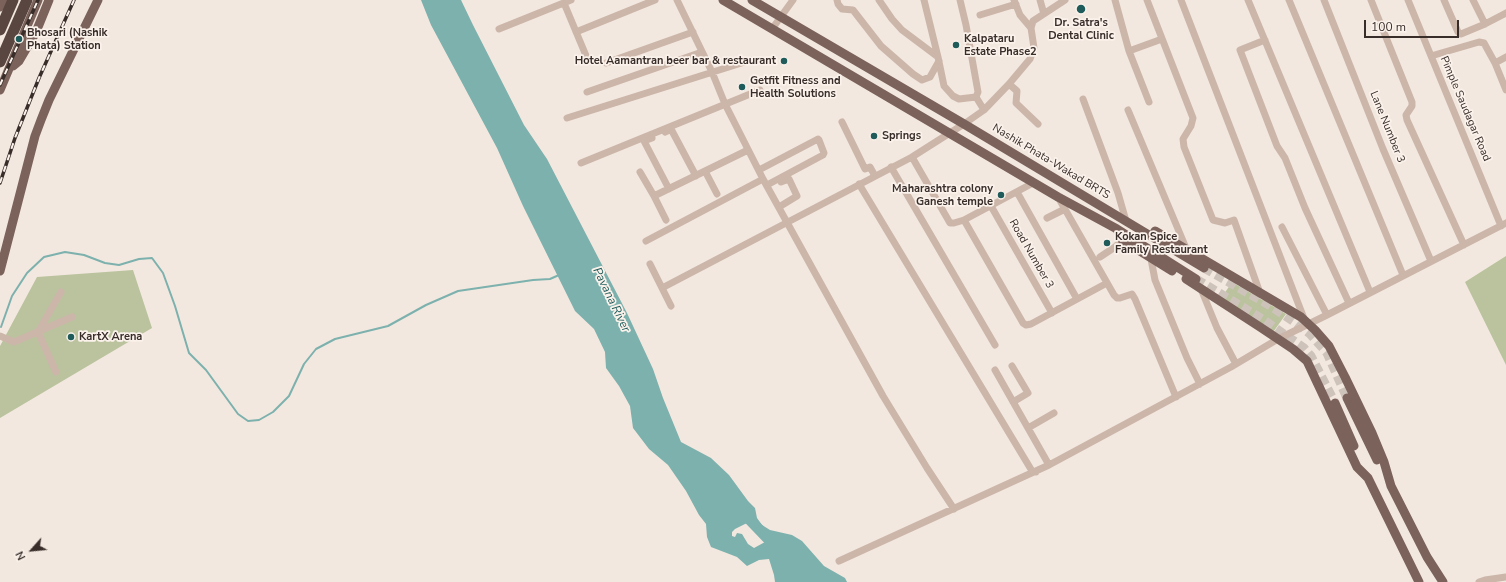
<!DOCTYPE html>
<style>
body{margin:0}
#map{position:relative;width:1506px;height:582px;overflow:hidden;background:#f3e8df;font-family:"Nunito Sans",sans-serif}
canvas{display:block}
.north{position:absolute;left:12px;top:530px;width:40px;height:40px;-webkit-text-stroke:3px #faf2eb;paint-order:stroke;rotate:243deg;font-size:11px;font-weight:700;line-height:16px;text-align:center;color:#392d2a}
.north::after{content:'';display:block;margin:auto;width:14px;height:18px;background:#392d2a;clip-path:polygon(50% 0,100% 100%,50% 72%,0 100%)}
.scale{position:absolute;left:1364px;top:20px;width:95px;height:18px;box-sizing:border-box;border:2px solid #392d2a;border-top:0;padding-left:5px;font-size:12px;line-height:14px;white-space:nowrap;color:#392d2a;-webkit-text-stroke:3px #faf2eb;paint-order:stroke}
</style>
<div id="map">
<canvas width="1506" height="582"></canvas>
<div class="north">N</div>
<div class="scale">100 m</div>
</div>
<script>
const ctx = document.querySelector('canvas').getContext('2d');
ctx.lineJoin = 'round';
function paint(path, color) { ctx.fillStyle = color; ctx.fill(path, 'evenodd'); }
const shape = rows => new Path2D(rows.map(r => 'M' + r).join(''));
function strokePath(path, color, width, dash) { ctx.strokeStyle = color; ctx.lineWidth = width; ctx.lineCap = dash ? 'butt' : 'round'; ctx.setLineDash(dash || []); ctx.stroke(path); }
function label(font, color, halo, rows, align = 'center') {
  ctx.font = font + ' "Nunito Sans",sans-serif'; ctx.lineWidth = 3.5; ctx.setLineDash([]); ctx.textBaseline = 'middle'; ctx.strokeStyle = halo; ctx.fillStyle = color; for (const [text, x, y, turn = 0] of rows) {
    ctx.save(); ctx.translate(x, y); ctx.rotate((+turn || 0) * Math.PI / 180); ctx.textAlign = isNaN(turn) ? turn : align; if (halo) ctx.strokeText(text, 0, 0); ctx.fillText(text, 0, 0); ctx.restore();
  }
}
const green = shape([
 [1506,256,1506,365,1465,282],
 [133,270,152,328,0,418,0,346,37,277],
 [1232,282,1286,314,1271,335,1220,300]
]);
const water = shape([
 [421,0,461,0,473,25,524,125,547,159,627,313,653,369,663,398,681,442,711,458,729,475,748,501,755,508,757,518,762,525,770,530,792,535,802,541,824,566,845,578,847,582,775,582,774,575,769,559,759,560,747,566,737,557,711,547,707,537,706,524,699,515,686,491,668,465,649,449,633,428,630,406,619,386,606,368,605,352,594,329,575,311,523,206,497,148,431,25],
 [747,523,754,525,762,532,765,537,765,542,754,548,748,544,742,534,737,533,735,537,732,536,732,532,735,529]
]);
const stream = shape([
 [1,327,12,296,27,273,44,257,65,252,84,255,105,263,119,265,139,259,152,258,163,273,175,306,189,353,206,370,238,414,248,421,259,420,273,412,289,396,304,364,316,349,335,339,388,326,426,305,458,291,533,280,550,279,559,275]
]);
const river = shape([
 [749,519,773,544]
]);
const majorTunnel = shape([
 [1204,268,1269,305,1296,323,1310,334,1327,353,1347,398],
 [1196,279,1264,320,1304,348,1311,356,1335,403]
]);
const minor = shape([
 [677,0,712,72,725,104,763,179,883,396,927,468,954,509],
 [837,0,838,4,842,9,853,10,881,46,913,74,922,80,930,77,939,61],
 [879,0,892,19,902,30,938,57,944,86,953,96,959,99,976,97],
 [924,0,938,57],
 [960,0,966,25,978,92,976,97,984,110],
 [1014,0,1020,15,1031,28],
 [1040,0,1044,14],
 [1115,0,1129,51,1149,102],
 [1147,0,1193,118,1191,126,1183,139,1184,147,1213,220,1225,223,1234,220,1260,293],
 [1181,0,1305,321],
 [1248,0,1370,292],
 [1289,0,1403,275],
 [1324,0,1383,149,1431,261],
 [1371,0,1412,102,1412,106,1406,115,1407,120,1464,245],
 [1408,0,1501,226],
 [1444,0,1458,32,1461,34,1485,24,1506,13],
 [1473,0,1485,24],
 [564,3,587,58],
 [980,15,1016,4],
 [499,29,571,0],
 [772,29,793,0],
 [576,32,655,0],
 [1265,40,1240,50,1277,146,1285,158,1305,208,1349,303],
 [1129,51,1162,39],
 [1431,56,1479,42,1484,43,1495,63,1506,57],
 [606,63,693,32],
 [1495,63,1506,90],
 [1009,84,1017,91,1016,103,1038,124],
 [587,92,702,52],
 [1083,99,1118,193,1126,221],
 [1128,110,1186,248],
 [567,118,751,60],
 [842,122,865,169,870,167,875,176],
 [665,132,671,129,696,176],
 [652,138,644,141,669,189],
 [912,157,950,223,954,223,964,220,1033,183],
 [581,163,760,90],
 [891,167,995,345],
 [759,170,818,139,819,140,824,153,823,155,767,185],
 [705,171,717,194],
 [640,172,654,196],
 [859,184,1032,471,1036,472],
 [1017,192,1077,299],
 [1058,197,1114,295,1117,298,1120,298,1132,294,1135,299,1176,397],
 [991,206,1052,313],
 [779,207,797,196,789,179,781,182],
 [1047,218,1065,209],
 [666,220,654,196,748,150],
 [964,220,1023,323,1026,325,1031,324,1107,283],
 [1282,227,1327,315],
 [646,241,763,179],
 [1100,257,1115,247,1122,240],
 [1151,259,1155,280,1187,358,1200,384],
 [650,264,671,306],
 [662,288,912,157,964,124,984,110,1009,84,1030,59,1034,48,1031,28,1033,21,1065,0],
 [1201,289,1217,328,1236,364],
 [0,336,14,342,72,317],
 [1012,366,1028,393,1013,402],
 [995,370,1049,465],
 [56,372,38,332,61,292],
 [1028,428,1054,413],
 [839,561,1049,465,1231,367,1278,339,1327,315,1506,223],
 [1479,582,1485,580,1506,577]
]);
const major = shape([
 [723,0,1058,197,1117,229,1196,279],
 [752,0,964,124,1204,268],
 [0,7,3,0],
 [13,66,19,61,36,32,49,0],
 [0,90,38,0],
 [1117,229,1122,240,1172,271],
 [1155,231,1301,317,1315,330,1329,346,1345,377,1372,433,1384,462,1391,486,1427,557,1443,582],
 [0,271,35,136,41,120,49,100,98,0],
 [1186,279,1260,327,1293,349,1307,361,1357,467,1368,478,1419,582],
 [1347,398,1377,460],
 [1335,403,1354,446]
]);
const highway = shape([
 [0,30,13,0],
 [0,62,27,0]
]);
const rail = shape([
 [0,85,38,0],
 [0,183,15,138,39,78,74,0]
]);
const markers = [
 [1081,9,5,"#1e5b5a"],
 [19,39,4,"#1e5b5a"],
 [956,45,4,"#1e5b5a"],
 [784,61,4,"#1e5b5a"],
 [742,87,4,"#1e5b5a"],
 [874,136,4,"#1e5b5a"],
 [1001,195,4,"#1e5b5a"],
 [1107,243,4,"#1e5b5a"],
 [71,337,4,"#1e5b5a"]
];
const poiNames = [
 ["Dr. Satra's",1081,23,"center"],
 ["Dental Clinic",1081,36,"center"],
 ["Bhosari (Nashik",27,33],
 ["Phata) Station",27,46],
 ["Kalpataru",964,39],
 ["Estate Phase2",964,52],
 ["Hotel Aamantran beer bar & restaurant",776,61,"right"],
 ["Getfit Fitness and",750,81],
 ["Health Solutions",750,94],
 ["Springs",882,136],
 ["Maharashtra colony",993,189,"right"],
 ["Ganesh temple",993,202,"right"],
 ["Kokan Spice",1115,237],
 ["Family Restaurant",1115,250],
 ["KartX Arena",79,337]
];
const streetNames = [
 ["Pimple Saudagar Road",1465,109,67],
 ["Lane Number 3",1387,127,68],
 ["Nashik Phata-Wakad BRTS",1051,162,31],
 ["Road Number 3",1031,254,60]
];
const waterNames = [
 ["Pavana River",611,300,64]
];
paint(green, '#bac39e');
paint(water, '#7db1ae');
strokePath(stream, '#7db1ae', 2);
strokePath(river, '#7db1ae', 11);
strokePath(majorTunnel, '#cec3bb', 9, [9, 4.5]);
strokePath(minor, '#ccb6aa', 7);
strokePath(major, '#7b625b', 9);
strokePath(highway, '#5a4641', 11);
strokePath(rail, '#392d2a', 3.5);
strokePath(rail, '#faf2eb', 2, [6]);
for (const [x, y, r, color] of markers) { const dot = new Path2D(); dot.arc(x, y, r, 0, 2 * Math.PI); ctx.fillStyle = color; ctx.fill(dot); strokePath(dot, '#faf2eb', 1.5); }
label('bold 11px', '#392d2a', '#faf2eb', poiNames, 'left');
label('11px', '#392d2a', '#faf2eb', streetNames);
label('italic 12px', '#1e5b5a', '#faf2eb', waterNames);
</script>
